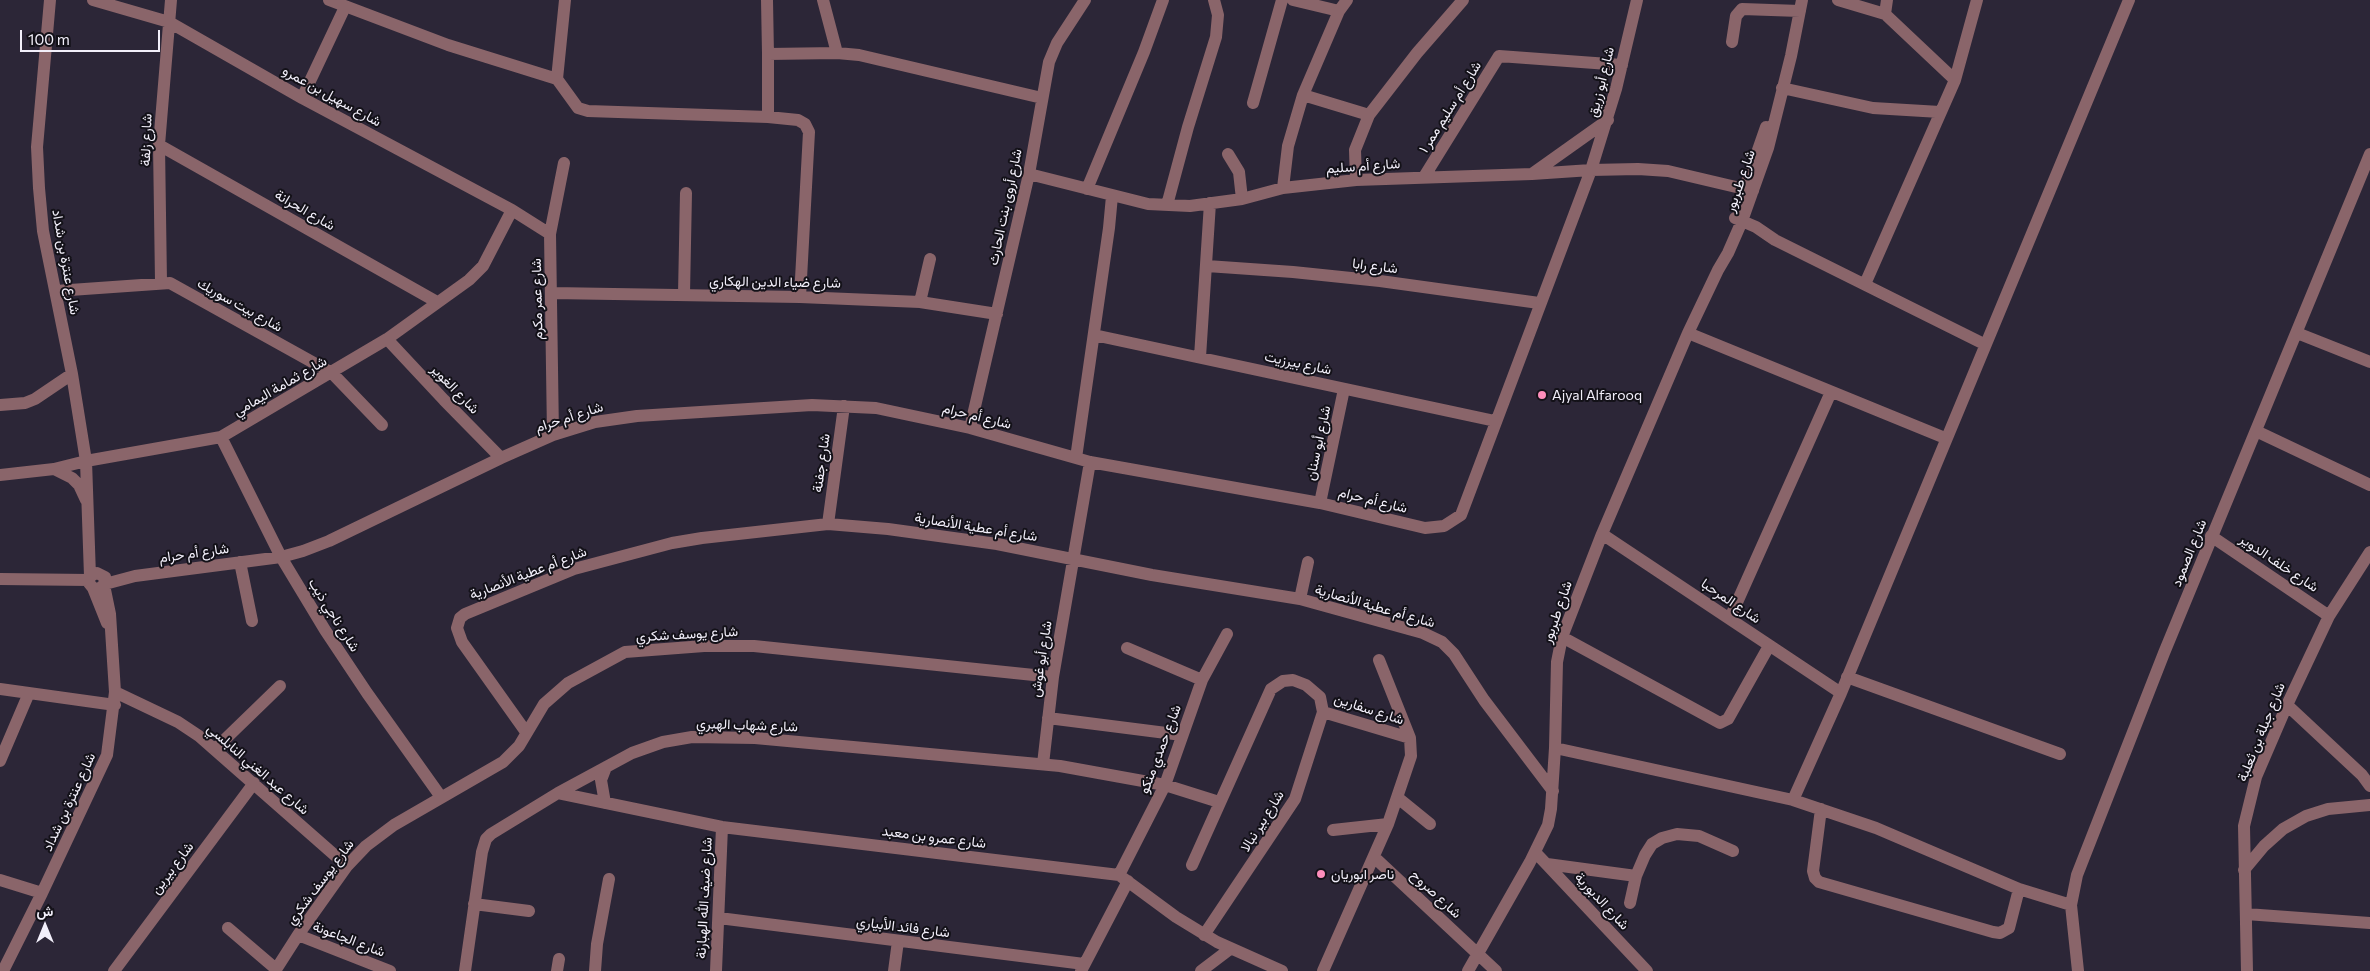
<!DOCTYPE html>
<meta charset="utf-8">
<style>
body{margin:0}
#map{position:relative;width:2370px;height:971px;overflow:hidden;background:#2c2637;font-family:Commissioner,Vazirmatn,sans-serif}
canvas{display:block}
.north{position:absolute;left:20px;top:901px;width:50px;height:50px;-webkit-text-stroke:4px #131118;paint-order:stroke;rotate:0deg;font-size:14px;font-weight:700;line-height:20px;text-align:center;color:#f2effa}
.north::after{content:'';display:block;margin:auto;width:18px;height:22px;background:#f2effa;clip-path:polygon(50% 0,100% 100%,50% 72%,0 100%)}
.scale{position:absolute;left:20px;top:30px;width:140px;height:22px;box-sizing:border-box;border:2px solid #f2effa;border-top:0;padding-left:6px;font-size:15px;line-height:18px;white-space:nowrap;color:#f2effa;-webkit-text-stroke:4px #131118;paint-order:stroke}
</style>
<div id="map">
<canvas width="2370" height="971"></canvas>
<div class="north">ش</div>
<div class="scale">100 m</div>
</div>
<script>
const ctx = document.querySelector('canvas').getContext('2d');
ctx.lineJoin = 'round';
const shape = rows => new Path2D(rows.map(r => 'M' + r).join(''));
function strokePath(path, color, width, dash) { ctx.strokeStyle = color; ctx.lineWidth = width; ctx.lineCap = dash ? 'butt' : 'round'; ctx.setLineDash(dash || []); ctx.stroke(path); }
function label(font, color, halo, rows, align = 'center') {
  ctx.font = font + ' Commissioner,Vazirmatn,sans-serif'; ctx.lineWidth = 4; ctx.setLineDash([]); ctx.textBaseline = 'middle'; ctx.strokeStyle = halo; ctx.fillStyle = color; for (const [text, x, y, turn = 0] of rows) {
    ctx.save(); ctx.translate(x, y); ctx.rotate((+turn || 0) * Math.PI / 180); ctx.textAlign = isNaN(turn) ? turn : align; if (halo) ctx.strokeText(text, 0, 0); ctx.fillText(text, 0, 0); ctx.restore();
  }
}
const minor = shape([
 [50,0,37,147,39,188,43,231,72,374,86,461,90,576],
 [93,0,169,22,302,98,512,210,550,234],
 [329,0,448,45,557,79],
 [565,0,557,79,578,108,588,111,768,117,798,120,805,124,809,132,800,297],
 [767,0,768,54],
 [823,0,837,53],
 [1293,0,1339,11],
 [1838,0,1885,14,1955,80],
 [1885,14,1887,0],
 [1732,42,1736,16,1742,9,1800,11],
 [1782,88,1873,108,1940,112],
 [1303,95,1369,115],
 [302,98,345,7],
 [1253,103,1282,0],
 [768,117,768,54,837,53,859,55,1042,98],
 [159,145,437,302],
 [1228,154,1239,172,1242,199],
 [1029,174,1148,204,1190,206,1242,199,1283,188,1356,180,1532,174,1591,170,1638,169,1668,171,1753,191],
 [1532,174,1608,120],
 [1424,177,1499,56,1622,65],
 [1356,180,1355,150,1369,115,1417,53,1463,0],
 [1283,188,1288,146,1303,95,1339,11,1347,0],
 [1087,189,1144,52,1163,0],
 [1742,196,1766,127],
 [1167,205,1188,127,1216,37,1218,15,1214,0],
 [1735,218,1756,227,1775,240,1984,344],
 [1207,266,1293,272,1380,281,1539,303],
 [161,282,159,145,171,0],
 [1865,284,1955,80,1977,0],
 [56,291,170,283,332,373,382,425],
 [552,293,800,297,920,302,997,314],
 [684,294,686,193],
 [920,302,930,259],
 [1688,333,1945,438],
 [2297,333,2370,362],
 [1094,335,1495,421],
 [387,339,444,400,501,458],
 [1200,357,1210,203],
 [0,405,25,403,35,399,72,374],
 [970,428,1029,174,1049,62,1057,43,1085,0],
 [2256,431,2370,485],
 [553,435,550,234,564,163],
 [221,437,281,557,325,630,367,693,441,797],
 [1076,458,1109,228,1112,196],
 [54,469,72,478,79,485,86,500],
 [0,475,54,469,86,461,221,437,387,339,469,280,483,266,512,210],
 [1320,503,1344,389],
 [828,524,844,406],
 [1602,534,1841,693],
 [2211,536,2329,616],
 [240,562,252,621],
 [0,579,89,580],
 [105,584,135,576,281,557,303,551,329,541,501,458,553,435,595,422,637,416,812,405,876,408,970,428,1090,462,1320,503,1425,528,1444,526,1461,515,1591,170,1616,89,1637,0],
 [93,588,107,623],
 [1300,599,1308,562],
 [1730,618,1831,392],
 [1562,637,1720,723,1728,719,1769,646],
 [1127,648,1202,680],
 [1847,677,2060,754],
 [0,689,115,705],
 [115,692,178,722,199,736,347,866],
 [2287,705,2362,775,2370,786],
 [1323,712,1410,738],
 [1048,718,1182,735],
 [526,732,462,642,457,628,460,618,465,614,574,569,672,543,702,538,828,524,888,529,997,544,1152,575,1300,599,1423,633,1442,642,1454,654,1484,700,1553,791],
 [1555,748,1793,800,1876,828,2019,889,2071,905],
 [215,749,280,686],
 [0,761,29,693],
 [1043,764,1053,677,1090,462],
 [558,793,722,827,1119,875,1176,917,1217,942,1282,971],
 [1398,798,1430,824],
 [1793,800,1841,693,2129,0],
 [605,803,601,780,606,767],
 [1821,809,1813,871,1815,878,1819,882,1993,932,2000,933,2009,928,2019,889],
 [1333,830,1388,824],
 [1535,852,1647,971],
 [1374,857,1496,971],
 [1547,864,1636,876],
 [1192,865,1271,689,1283,681,1293,680,1306,685,1320,697,1323,712,1295,799,1204,935],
 [2244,870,2264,846,2283,829,2306,816,2328,809,2370,805],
 [1119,875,1165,785,1202,680,1227,634],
 [0,880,42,893],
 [1630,903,1636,876,1645,855,1652,844,1662,838,1677,834,1699,836,1733,851],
 [474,904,529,911],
 [2246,914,2370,923],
 [719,918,1084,964],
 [228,928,276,969],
 [298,935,390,971],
 [3,971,42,893,107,755,115,692,110,614,104,585,105,577,97,573,90,576,89,583,93,588,99,589,104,585],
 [114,971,254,783],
 [275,971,298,935,347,866,366,846,394,825,503,762,519,746,544,704,568,683,625,652,704,646,754,646,1053,677],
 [465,971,482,852,486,839,491,834,558,793,632,753,663,742,692,737,755,738,1060,766,1165,785,1219,802],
 [557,971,559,959],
 [595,971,597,944,609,879],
 [716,971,722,827],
 [894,971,898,941],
 [1081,971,1128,881],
 [1201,971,1230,949],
 [1323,971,1388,824,1411,756,1410,738,1379,660],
 [1468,971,1530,862,1548,825,1551,809,1555,748,1557,662,1562,637,1602,534,1688,333,1718,270,1728,253,1742,221,1768,148,1791,56,1802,0],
 [2078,971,2071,905,2077,875,2164,653,2370,154],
 [2247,971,2244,826,2256,777,2287,705,2329,616,2370,552]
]);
const markers = [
 [1542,395,5,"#fe8ebc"],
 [1321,874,5,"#fe8ebc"]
];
const streetNames = [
 ["شارع أبو زريق",1601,82,-76],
 ["شارع سهيل بن عمرو",332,96,29],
 ["شارع أم سليم ممر ١",1450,107,-58],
 ["شارع زلفة",146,140,-88],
 ["شارع أم سليم",1363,166,-4],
 ["شارع طبربور",1740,181,-71],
 ["شارع أروى بنت الحارث",1005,207,-78],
 ["شارع الحرانة",305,210,30],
 ["شارع عنترة بن شداد",66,262,80],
 ["شارع رابا",1375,266,7],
 ["شارع ضياء الدين الهكاري",775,282,1],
 ["شارع عمر مكرم",537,299,-91],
 ["شارع بيت سوريك",240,305,29],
 ["شارع بيرزيت",1298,363,12],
 ["شارع ثمامة اليمامي",280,386,-30],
 ["شارع الغوير",455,389,46],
 ["شارع أم حرام",977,416,14],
 ["شارع أم حرام",569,417,-18],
 ["شارع أبو سنان",1318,443,-78],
 ["شارع جفنة",821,463,-82],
 ["شارع أم حرام",1373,500,14],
 ["شارع أم عطية الأنصارية",976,527,9],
 ["شارع أم حرام",194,553,-8],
 ["شارع الصمود",2189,553,-68],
 ["شارع خلف الدوير",2279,563,34],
 ["شارع أم عطية الأنصارية",528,573,-21],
 ["شارع المرحبا",1731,601,34],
 ["شارع أم عطية الأنصارية",1375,606,16],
 ["شارع طبربور",1557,612,-71],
 ["شارع ناجي ذيب",334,615,58],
 ["شارع يوسف شكري",687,634,-3],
 ["شارع أبو غوش",1041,659,-81],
 ["شارع سفارين",1369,709,18],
 ["شارع شهاب الهبري",747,725,2],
 ["شارع جبلة بن ثعلبة",2261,732,-68],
 ["شارع حمدي منكو",1160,749,-69],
 ["شارع عبد الغني النابلسي",258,769,41],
 ["شارع عنترة بن شداد",69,802,-65],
 ["شارع بير نبالا",1262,821,-58],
 ["شارع عمرو بن معبد",934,837,7],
 ["شارع بيرين",172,868,-53],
 ["شارع يوسف شكري",320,882,-53],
 ["شارع صروح",1436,894,43],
 ["شارع ضيف الله الهبارنة",704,898,-87],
 ["شارع الدبورية",1602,901,47],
 ["شارع فائد الأبياري",903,927,7],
 ["شارع الجاعونة",349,939,21]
];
const poiNames = [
 ["Ajyal Alfarooq",1552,395],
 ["ناصر ابوريان",1331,874]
];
strokePath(minor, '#8a656a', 12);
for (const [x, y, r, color] of markers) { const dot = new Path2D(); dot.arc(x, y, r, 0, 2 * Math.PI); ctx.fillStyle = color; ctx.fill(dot); strokePath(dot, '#131118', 2); }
label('14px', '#f2effa', '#131118', streetNames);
label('14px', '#f2effa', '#131118', poiNames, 'left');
</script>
